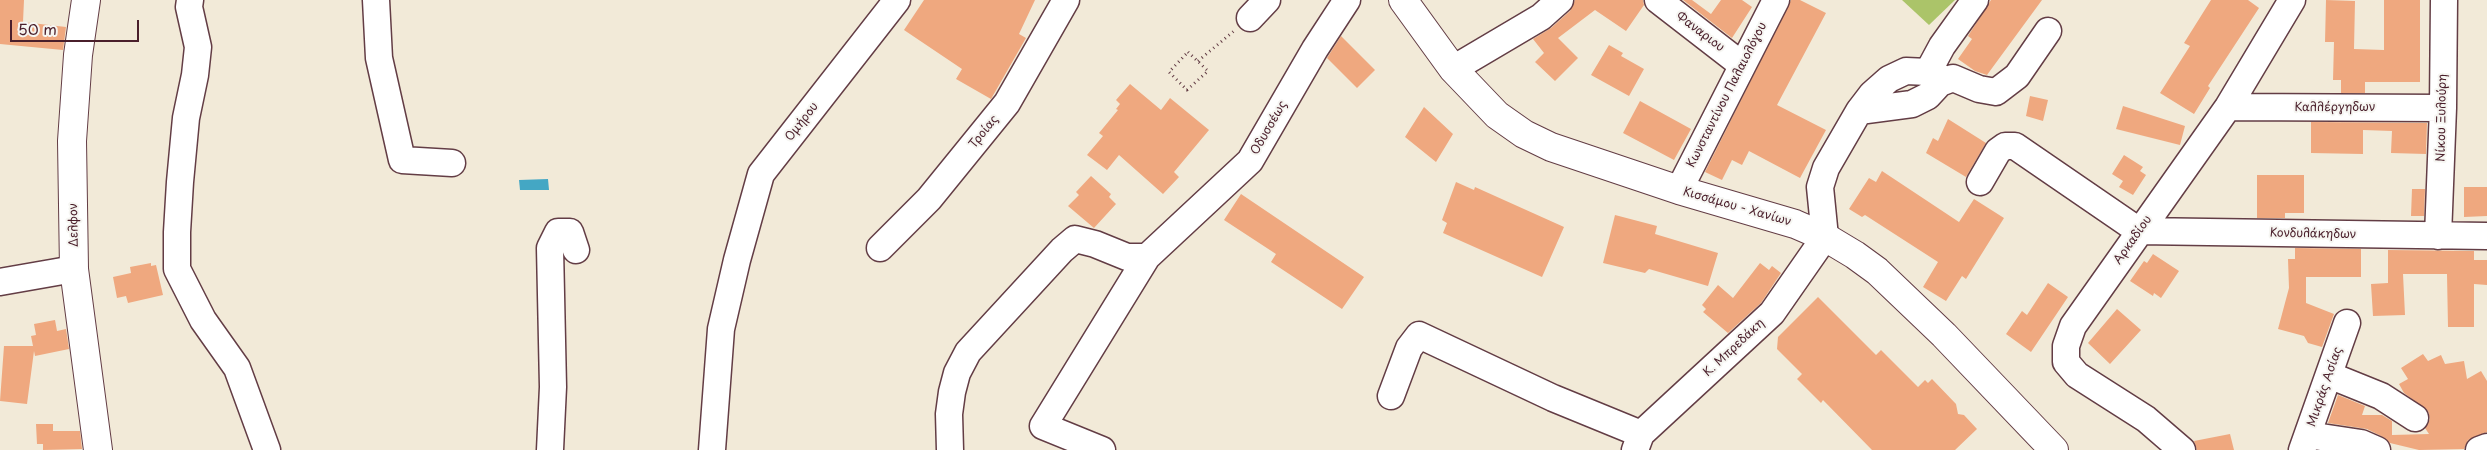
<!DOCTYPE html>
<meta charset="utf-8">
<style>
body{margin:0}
#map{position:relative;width:2487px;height:450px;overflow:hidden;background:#f2ead8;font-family:"Playpen Sans",sans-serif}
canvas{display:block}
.scale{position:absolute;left:10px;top:20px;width:129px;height:22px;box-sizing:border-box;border:2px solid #4a1f2b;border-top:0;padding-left:6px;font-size:15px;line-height:18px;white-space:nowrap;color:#4a1f2b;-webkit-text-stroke:4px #f6f6f2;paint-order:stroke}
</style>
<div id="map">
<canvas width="2487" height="450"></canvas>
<div class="scale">50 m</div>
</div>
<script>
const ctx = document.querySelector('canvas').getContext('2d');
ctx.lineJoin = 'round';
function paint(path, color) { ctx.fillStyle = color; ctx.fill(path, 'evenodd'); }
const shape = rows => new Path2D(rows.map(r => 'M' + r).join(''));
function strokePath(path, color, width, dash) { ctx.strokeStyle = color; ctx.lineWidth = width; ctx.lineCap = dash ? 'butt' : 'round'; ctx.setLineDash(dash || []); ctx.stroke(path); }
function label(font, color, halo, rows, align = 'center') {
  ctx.font = font + ' "Playpen Sans",sans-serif'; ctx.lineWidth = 4; ctx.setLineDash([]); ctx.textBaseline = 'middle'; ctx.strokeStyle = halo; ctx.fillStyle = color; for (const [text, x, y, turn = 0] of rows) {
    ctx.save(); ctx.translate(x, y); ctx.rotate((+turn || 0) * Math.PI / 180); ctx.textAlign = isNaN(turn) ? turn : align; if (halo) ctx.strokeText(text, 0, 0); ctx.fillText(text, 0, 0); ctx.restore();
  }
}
const green = shape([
 [1902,0,1955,0,1929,25]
]);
const water = shape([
 [548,179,549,190,520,190,519,180]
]);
const building = shape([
 [0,0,24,0,23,22,66,27,63,50,0,44],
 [924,0,1035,0,1019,34,1026,38,991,99,956,79,962,69,904,30],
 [1575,0,1643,0,1644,5,1626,31,1595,10,1558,38,1578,58,1555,81,1535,62,1544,53,1533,39,1551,28,1570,11],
 [1683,0,1692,0,1711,14,1721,0,1742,0,1752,7,1732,38],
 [1791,0,1800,0,1826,13,1777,105,1826,130,1800,178,1749,151,1742,165,1732,160,1722,180,1705,172],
 [1991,0,2042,0,1987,75,1975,71,1958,59,1972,39,1968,36],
 [2211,0,2248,0,2259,8,2208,86,2210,88,2194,114,2160,93,2190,46,2184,43],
 [2326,0,2355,1,2354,49,2384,50,2384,0,2420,0,2420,82,2365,82,2365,93,2341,93,2341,80,2333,80,2334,42,2325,42],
 [1341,36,1375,70,1357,88,1327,58],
 [1609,45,1623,53,1621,56,1644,69,1629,96,1591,75],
 [1130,84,1161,110,1170,98,1209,130,1174,172,1179,177,1163,194,1119,155,1107,170,1087,155,1103,136,1099,133,1118,110,1116,109,1120,104,1116,100],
 [2030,96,2048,100,2043,121,2026,116],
 [1640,101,1691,129,1674,160,1623,133],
 [2123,106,2185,126,2180,145,2116,129],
 [1424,107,1453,134,1436,162,1405,137],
 [1948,119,1986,143,1966,177,1926,153,1933,138,1938,141],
 [2311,122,2427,123,2426,154,2391,153,2392,131,2363,130,2363,154,2311,153],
 [2124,155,2143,167,2140,171,2146,175,2133,195,2119,187,2123,181,2112,174],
 [1882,171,1959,222,1974,199,2004,218,1966,279,1962,276,1946,301,1923,287,1938,262,1865,215,1862,217,1849,209,1869,178,1876,182],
 [2257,175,2304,175,2304,213,2285,213,2285,218,2257,218],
 [1091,176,1111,194,1109,197,1116,204,1094,228,1068,206,1079,195,1076,192],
 [1456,182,1474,190,1475,187,1564,227,1542,277,1443,233,1447,223,1442,220],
 [2464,187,2487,187,2487,216,2464,217],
 [2412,189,2425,189,2424,216,2411,216],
 [1241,194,1364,277,1342,309,1271,262,1276,254,1224,220],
 [1615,215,1657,226,1655,234,1718,253,1708,286,1649,269,1645,273,1603,263],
 [2295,248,2361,249,2361,277,2306,277,2306,303,2334,314,2322,347,2308,343,2304,336,2278,329,2289,288,2288,259,2295,259],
 [2388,250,2474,251,2474,260,2487,260,2487,285,2474,284,2474,327,2448,327,2447,274,2403,274,2405,315,2373,316,2371,284,2388,283],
 [2153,254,2179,271,2161,298,2154,293,2153,296,2130,281,2144,261,2147,263],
 [151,263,151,266,156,265,163,295,128,303,126,296,117,298,113,277,131,273,130,267],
 [1760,263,1769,270,1772,266,1781,273,1761,303,1728,333,1703,312,1706,309,1702,305,1718,285,1733,298],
 [2048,283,2068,297,2031,352,2006,334,2022,311,2027,315],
 [1818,297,1876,355,1881,350,1918,387,1925,380,1928,383,1932,379,1956,404,1958,414,1964,415,1977,429,1955,450,1872,450,1823,400,1821,403,1797,379,1802,374,1777,349,1778,337],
 [2117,309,2141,330,2110,364,2088,343],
 [55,320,57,331,66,329,69,349,35,356,34,351,27,404,0,401,4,346,33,346,31,336,36,335,34,324],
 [2423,354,2428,361,2441,355,2445,364,2464,361,2467,379,2481,371,2487,381,2487,432,2468,440,2464,449,2419,450,2390,443,2383,437,2367,429,2328,423,2338,395,2365,406,2362,415,2382,415,2392,421,2392,435,2429,434,2425,428,2430,419,2428,411,2404,393,2399,384,2408,379,2401,368],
 [36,424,53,424,53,431,80,431,82,449,43,450,43,444,37,444],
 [2230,434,2234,450,2197,450,2194,441]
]);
const path = shape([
 [1188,52,1208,71,1187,90,1169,72,1188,52],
 [1198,61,1234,31]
]);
const minor = shape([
 [190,0,189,7,198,47,195,75,186,118,180,182,177,232,177,269,203,320,237,368,267,450],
 [376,0,379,58,402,160,452,163],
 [1658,0,1742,65],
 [1250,18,1267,0],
 [1453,69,1541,17,1560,0],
 [1928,72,1942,46,1975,0],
 [2228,107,2443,108],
 [1859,111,1872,94,1889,79,1906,71,1928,72,1946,80],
 [1980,182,1998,151,2005,146,2015,146,2139,231,2487,236],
 [1679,190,1776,0],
 [2438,236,2443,108,2444,0],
 [880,248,929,199,1007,103,1066,0],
 [0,282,74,269],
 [2329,375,2381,396,2415,418],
 [1391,396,1409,348,1419,335,1553,398,1641,434],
 [2308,435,2361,443,2377,450],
 [550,450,553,387,550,248,558,232,570,232,576,250],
 [712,450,721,329,737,260,761,174,897,0],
 [950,450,949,414,952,392,957,373,968,352,1062,250,1075,239,1095,244,1127,257,1147,257],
 [1102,450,1043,426,1147,257,1250,161,1315,49,1347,0],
 [1635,450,1641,434,1772,313,1825,237,1820,187,1826,168,1859,111,1912,104,1928,96,1940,83,1953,78,1979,89,1996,92,2017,76,2048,31],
 [2182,450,2146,419,2077,375,2066,362,2066,346,2073,326,2228,107,2292,0],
 [2302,450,2347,323],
 [2479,450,2487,447]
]);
const major = shape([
 [86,0,78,55,72,141,74,269,98,450],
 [1403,0,1453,69,1497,115,1524,134,1551,147,1679,190,1795,224,1825,237,1855,255,1877,271,1944,335,2054,450]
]);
const streetNames = [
 ["Φαναριου",1700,32,37],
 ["Κωνσταντίνου Παλαιολόγου",1727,95,-63],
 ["Καλλέργηδων",2335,108],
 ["Νίκου Ξυλούρη",2442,118,-89],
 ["Ομήρου",802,122,-52],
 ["Οδυσσέως",1269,128,-60],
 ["Τροίας",984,132,-51],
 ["Κισσάμου - Χανίων",1737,207,16],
 ["Δελφον",74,225,-91],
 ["Κονδυλάκηδων",2313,234,1],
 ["Αρκαδίου",2133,240,-55],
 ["Κ. Μπρεδάκη",1734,348,-43],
 ["Μικράς Ασίας",2325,387,-71]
];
paint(green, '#abc469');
paint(water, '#44a7c4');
paint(building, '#efa87f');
strokePath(minor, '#633d45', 29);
strokePath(major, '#633d45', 30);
strokePath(path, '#633d45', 3, [1, 4]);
strokePath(minor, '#fff', 26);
strokePath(major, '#fff', 28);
label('12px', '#4a1f2b', '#f6f6f2', streetNames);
</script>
